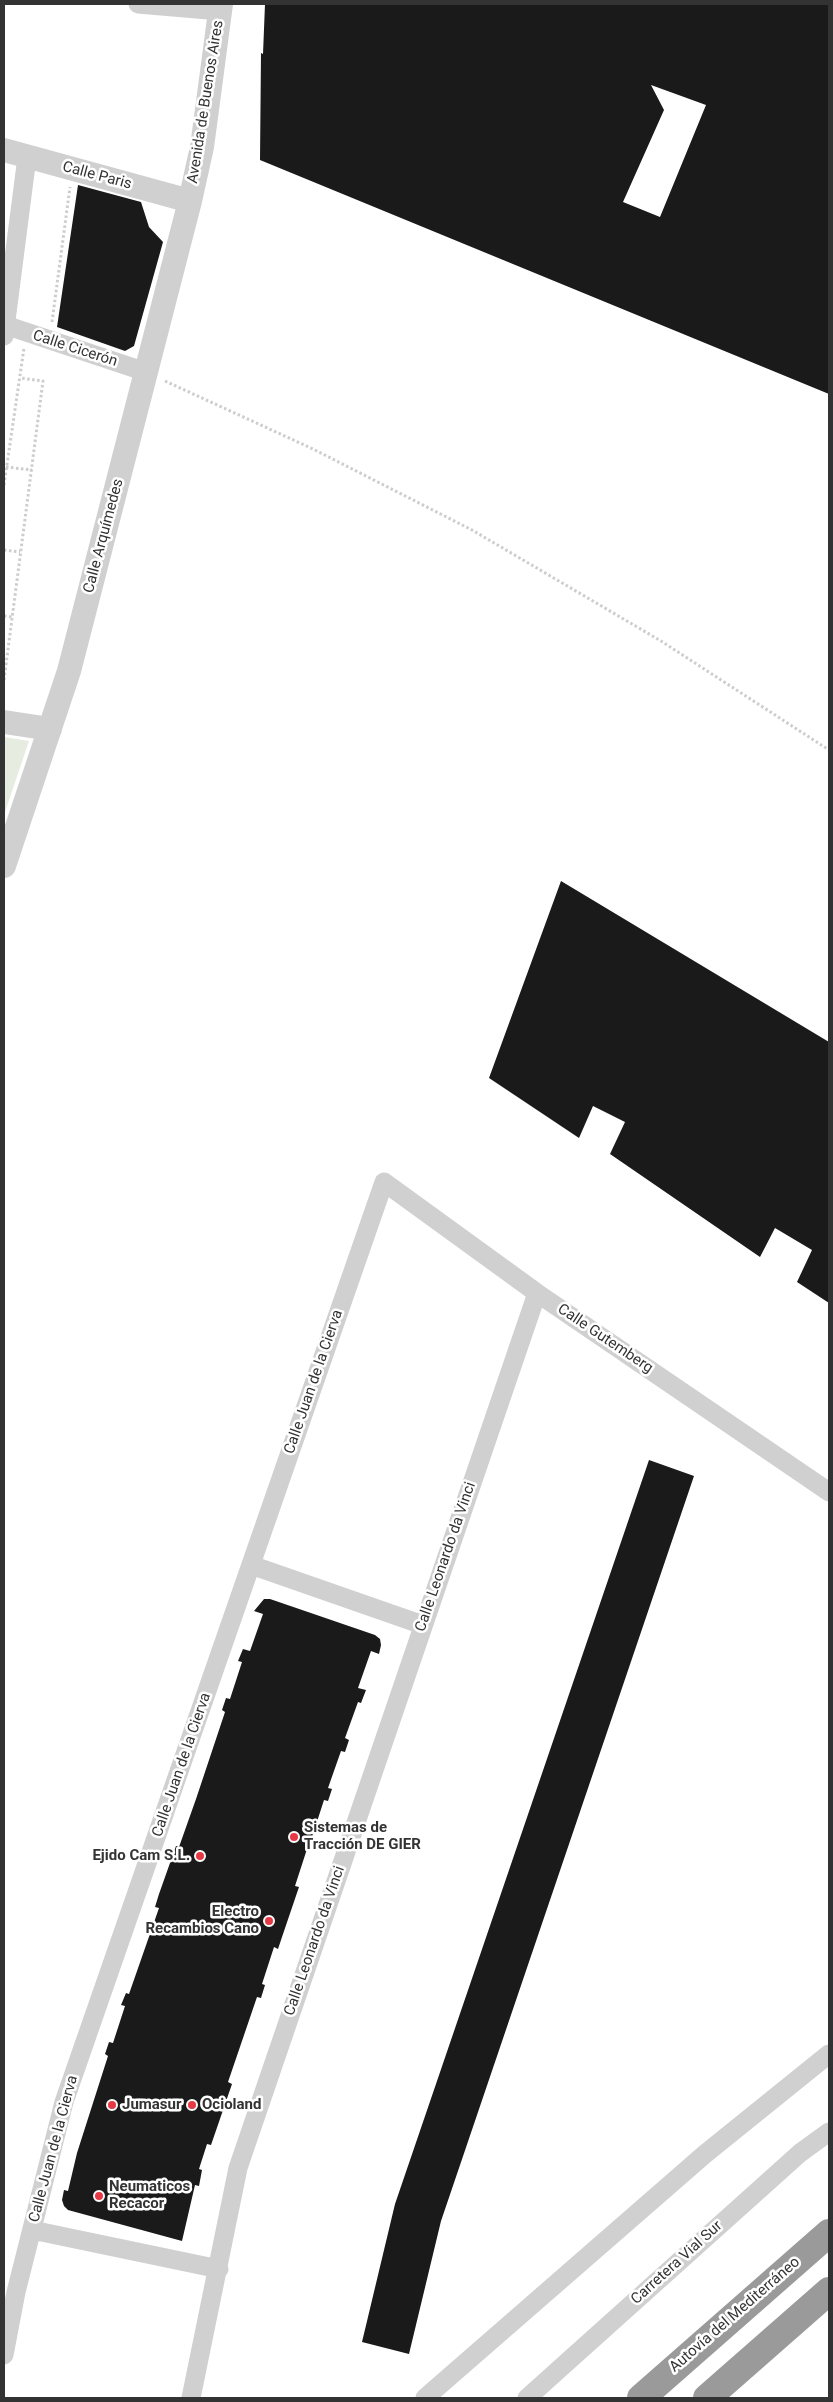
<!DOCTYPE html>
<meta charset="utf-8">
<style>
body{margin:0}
#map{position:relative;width:833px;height:2402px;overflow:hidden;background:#fff;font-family:Roboto,sans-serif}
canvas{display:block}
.frame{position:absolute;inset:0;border:5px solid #333;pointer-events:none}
</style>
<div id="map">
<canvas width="833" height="2402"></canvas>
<div class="frame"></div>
</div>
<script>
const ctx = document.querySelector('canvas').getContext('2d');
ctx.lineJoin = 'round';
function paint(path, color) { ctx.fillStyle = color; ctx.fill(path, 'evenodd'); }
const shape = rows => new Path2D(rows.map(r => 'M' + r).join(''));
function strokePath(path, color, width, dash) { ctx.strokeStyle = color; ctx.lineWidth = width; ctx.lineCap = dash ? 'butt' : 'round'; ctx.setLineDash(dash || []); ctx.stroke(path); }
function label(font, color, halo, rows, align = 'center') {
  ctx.font = font + ' Roboto,sans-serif'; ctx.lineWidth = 5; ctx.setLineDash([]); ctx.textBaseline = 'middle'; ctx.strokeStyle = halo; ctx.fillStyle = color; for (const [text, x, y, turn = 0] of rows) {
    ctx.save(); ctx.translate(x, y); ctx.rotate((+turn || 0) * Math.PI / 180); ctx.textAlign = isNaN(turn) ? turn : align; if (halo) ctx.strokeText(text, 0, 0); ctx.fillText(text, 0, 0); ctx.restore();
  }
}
const green = shape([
 [4,737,29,741,4,815]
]);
const building = shape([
 [265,4,829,4,829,394,260,160,261,53,263,54],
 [651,85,706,105,660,217,623,202,664,110],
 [78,185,141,202,149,227,163,242,134,346,125,351,57,327],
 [561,881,829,1042,829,1303,797,1282,812,1250,775,1228,760,1257,610,1154,625,1122,593,1106,579,1138,489,1078],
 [649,1460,694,1476,441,2221,409,2354,362,2342,395,2204],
 [264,1599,270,1599,375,1635,380,1639,381,1645,379,1654,371,1651,358,1688,366,1690,361,1703,358,1702,345,1738,349,1740,345,1752,341,1751,328,1788,332,1789,328,1801,324,1800,312,1837,315,1838,311,1850,307,1849,295,1886,299,1887,282,1937,278,1949,274,1947,262,1984,265,1985,261,1998,257,1997,228,2082,232,2084,211,2145,207,2144,199,2169,202,2170,199,2186,195,2185,182,2241,68,2210,64,2206,62,2200,64,2190,68,2191,77,2153,108,2056,105,2054,109,2042,113,2043,125,2006,121,2005,126,1993,129,1994,159,1908,155,1907,159,1894,176,1846,179,1847,196,1799,225,1712,222,1710,226,1698,230,1699,242,1662,238,1661,243,1649,250,1651,263,1614,254,1611]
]);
const path = shape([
 [52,322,70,187],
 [165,381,313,449,472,530,661,641,829,750],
 [6,467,32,470],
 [4,485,24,348],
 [4,550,20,552],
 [4,616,12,617],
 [4,680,43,381,20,378]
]);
const minor = shape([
 [138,4,220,11],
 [5,325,146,372],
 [4,336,27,157],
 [251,1565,423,1625],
 [32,2230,219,2269],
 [4,2355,16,2292,64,2102,384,1182,537,1293,829,1492],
 [191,2398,238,2168,537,1293],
 [425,2398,705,2154,829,2054],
 [527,2398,800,2153,829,2132]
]);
const tertiary = shape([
 [4,150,190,201],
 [4,722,50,729],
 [4,866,69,671,190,201,202,147,221,4]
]);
const motorway = shape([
 [641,2398,829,2233],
 [707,2398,829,2291]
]);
const markers = [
 [294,1837,5,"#e63946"],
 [200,1856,5,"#e63946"],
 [269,1921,5,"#e63946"],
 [112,2105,5,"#e63946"],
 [192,2105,5,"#e63946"],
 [99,2196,5,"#e63946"]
];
const streetNames = [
 ["Avenida de Buenos Aires",206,102,-81],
 ["Calle Paris",97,176,15],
 ["Calle Cicerón",75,349,18],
 ["Calle Arquímedes",104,536,-75],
 ["Calle Gutemberg",605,1339,34],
 ["Calle Juan de la Cierva",314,1382,-71],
 ["Calle Leonardo da Vinci",446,1557,-71],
 ["Calle Juan de la Cierva",182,1765,-71],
 ["Calle Leonardo da Vinci",315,1941,-71],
 ["Calle Juan de la Cierva",54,2149,-75],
 ["Carretera Vial Sur",677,2263,-42],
 ["Autovía del Mediterráneo",735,2315,-41]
];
const poiNames = [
 ["Sistemas de",304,1828],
 ["Tracción DE GIER",304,1845],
 ["Ejido Cam S.L.",190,1856,"right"],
 ["Electro",259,1912,"right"],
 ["Recambios Cano",259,1929,"right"],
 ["Jumasur",122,2105],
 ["Ocioland",202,2105],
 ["Neumaticos",109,2187],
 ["Recacor",109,2204]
];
paint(green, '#e6ecdf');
paint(building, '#1a1a1a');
strokePath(path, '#cdcdcd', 3, [2.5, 2.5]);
strokePath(minor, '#d0d0d0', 19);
strokePath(tertiary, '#d0d0d0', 24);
strokePath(motorway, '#9a9a9a', 28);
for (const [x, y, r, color] of markers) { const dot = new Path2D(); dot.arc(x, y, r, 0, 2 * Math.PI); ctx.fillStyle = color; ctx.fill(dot); strokePath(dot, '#fff', 2); }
label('15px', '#333', '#fff', streetNames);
label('bold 15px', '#333', '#fff', poiNames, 'left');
</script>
